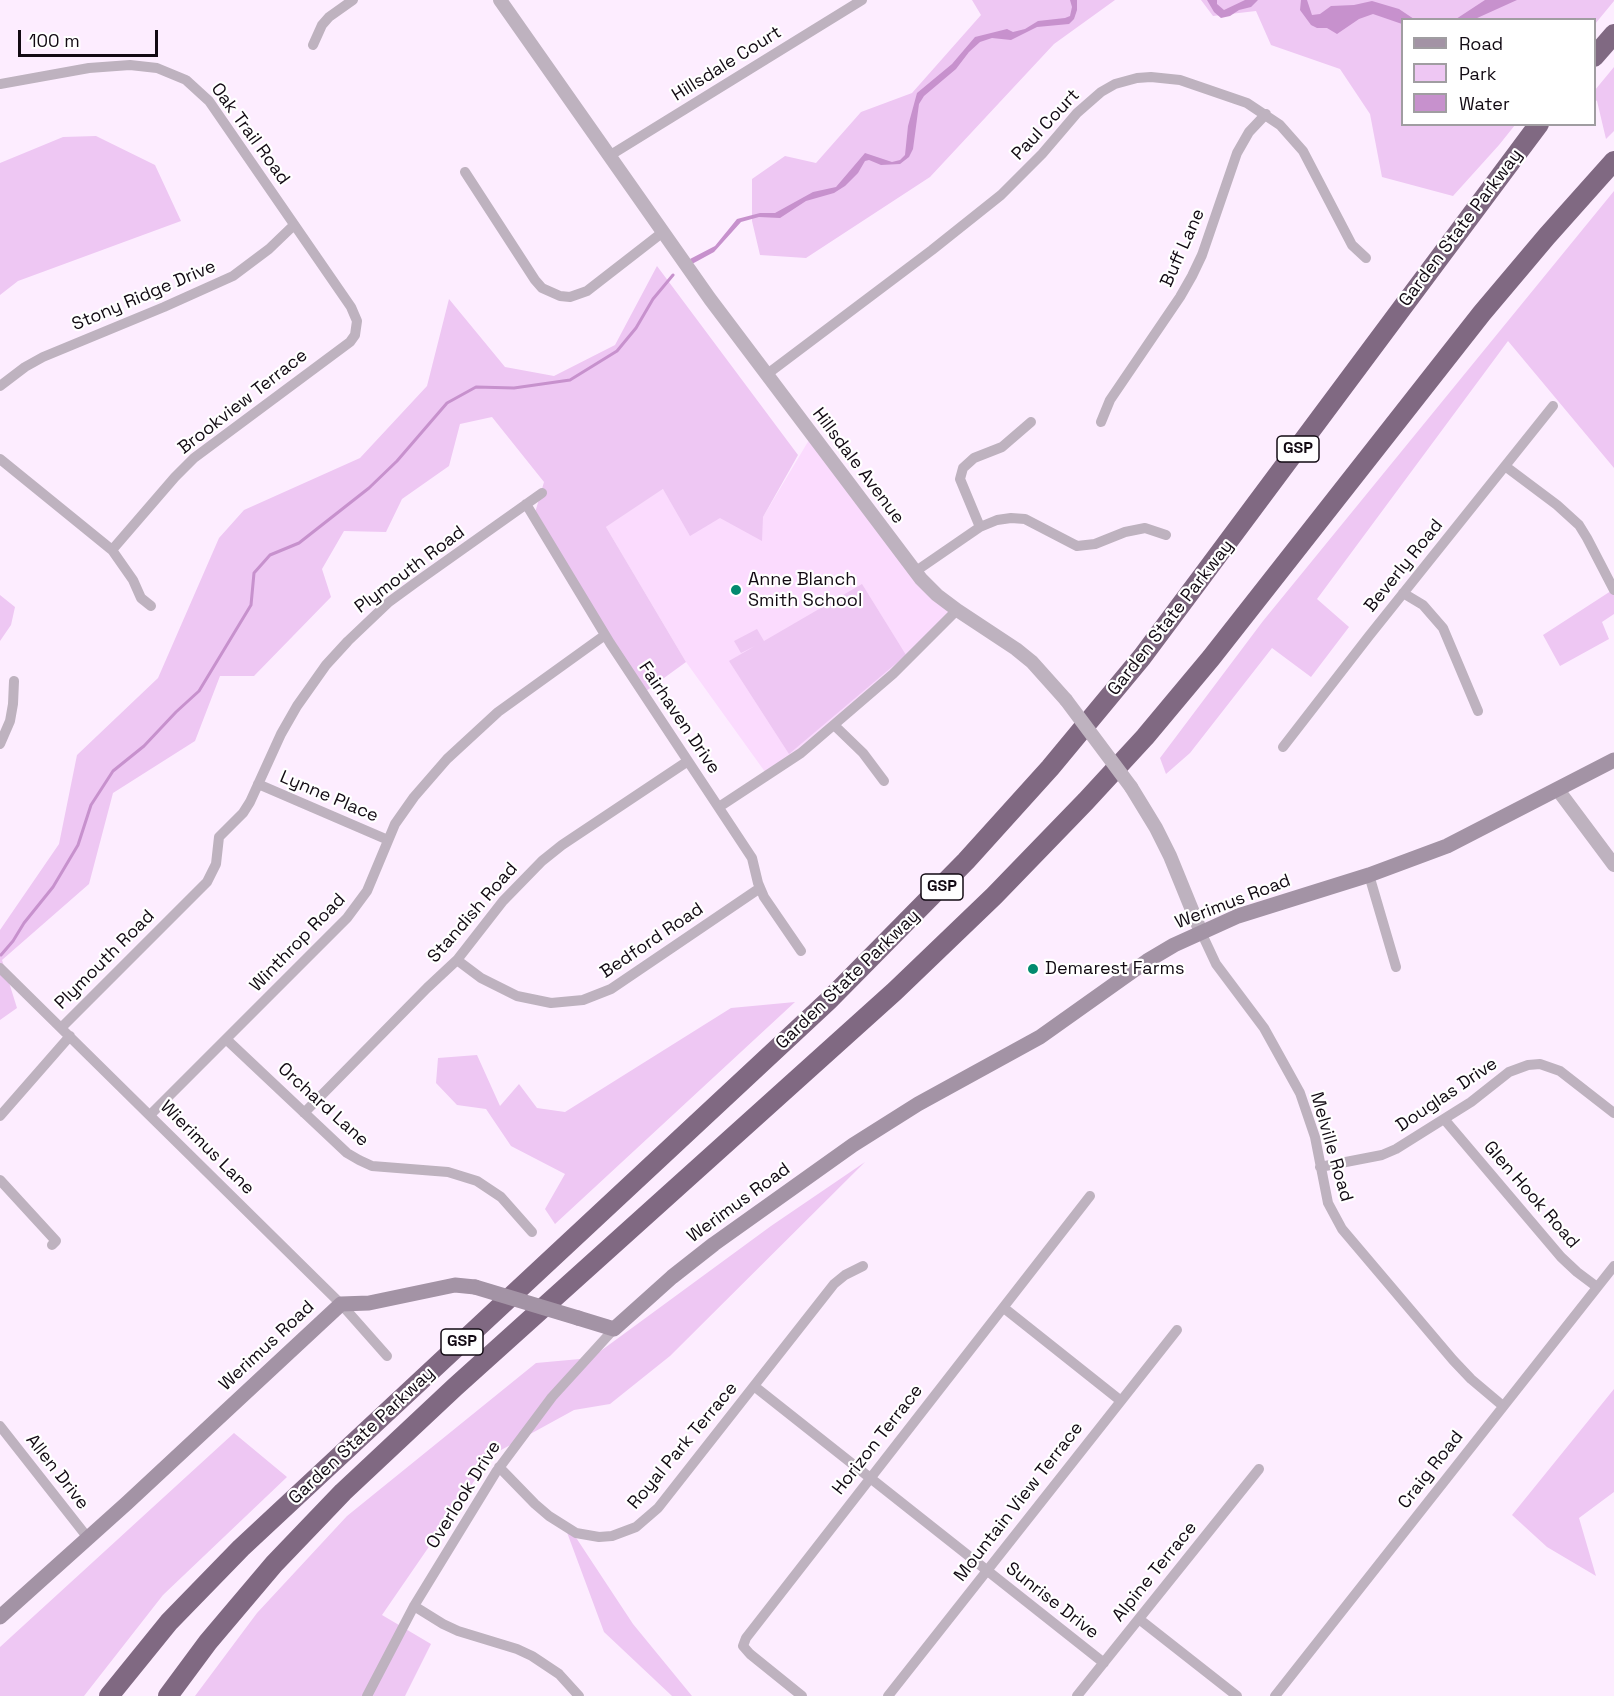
<!DOCTYPE html>
<style>
body{margin:0}
#map{position:relative;width:1614px;height:1696px;overflow:hidden;background:#fdedff;font-family:"Space Grotesk",sans-serif}
canvas{display:block}
.legend{position:absolute;left:1401px;top:18px;width:195px;height:108px;box-sizing:border-box;background:#fff;border:2px solid #a09da1;margin:0;padding:8px 10px;list-style:none;font-size:18px;color:#120a13}
.legend li{display:flex;align-items:center;gap:12px;height:30px}
.legend b{width:30px;border:2px solid #a09da1}
.scale{position:absolute;left:18px;top:30px;width:140px;height:27px;box-sizing:border-box;border:3px solid #120a13;border-top:0;padding-left:8px;font-size:18px;line-height:21px;white-space:nowrap;color:#120a13;-webkit-text-stroke:4px #fff;paint-order:stroke}
</style>
<div id="map">
<canvas width="1614" height="1696"></canvas>
<ul class="legend">
<li><b style="height:8px;background:#a393a5"></b>Road</li>
<li><b style="height:16px;background:#eec7f3"></b>Park</li>
<li><b style="height:16px;background:#c791cd"></b>Water</li>
</ul>
<div class="scale">100 m</div>
</div>
<script>
const ctx = document.querySelector('canvas').getContext('2d');
ctx.lineJoin = 'round';
function paint(path, color) { ctx.fillStyle = color; ctx.fill(path, 'evenodd'); }
const shape = rows => new Path2D(rows.map(r => 'M' + r).join(''));
function strokePath(path, color, width, dash) { ctx.strokeStyle = color; ctx.lineWidth = width; ctx.lineCap = dash ? 'butt' : 'round'; ctx.setLineDash(dash || []); ctx.stroke(path); }
function label(font, color, halo, rows, align = 'center') {
  ctx.font = font + ' "Space Grotesk",sans-serif'; ctx.lineWidth = 4.5; ctx.setLineDash([]); ctx.textBaseline = 'middle'; ctx.strokeStyle = halo; ctx.fillStyle = color; for (const [text, x, y, turn = 0] of rows) {
    ctx.save(); ctx.translate(x, y); ctx.rotate((+turn || 0) * Math.PI / 180); ctx.textAlign = isNaN(turn) ? turn : align; if (halo) ctx.strokeText(text, 0, 0); ctx.fillText(text, 0, 0); ctx.restore();
  }
}
const built = shape([
 [812,435,921,579,957,610,919,650,768,776,686,662,606,527,663,489,720,518,763,517]
]);
const green = shape([
 [972,0,1115,0,1054,44,930,177,806,258,760,255,752,221,752,179,785,156,816,163,861,112,912,93,981,15],
 [1201,0,1614,0,1614,1,1595,24,1594,20,1402,20,1402,124,1515,125,1499,145,1453,196,1382,177,1370,114,1340,69,1271,45,1256,11,1213,16],
 [1614,67,1614,131,1606,139,1597,101,1595,100,1595,90],
 [96,136,155,165,181,221,18,281,0,295,0,163,63,137],
 [1614,191,1614,468,1508,341,1317,599,1349,627,1311,677,1272,648,1190,753,1166,774,1160,758,1263,621],
 [657,266,798,455,763,517,762,541,720,518,690,536,663,489,606,527,686,662,642,694,532,523,544,482,492,417,460,424,449,466,402,499,386,532,344,531,322,569,331,597,254,676,220,676,195,741,113,793,89,884,2,960,17,1008,0,1020,0,930,59,844,77,755,158,678,219,538,244,510,360,458,427,386,449,299,505,367,554,376,615,345],
 [862,584,906,655,789,754,729,661,755,646,741,653,734,641,757,629,764,641],
 [1614,589,1614,614,1602,622,1609,639,1560,666,1543,635],
 [0,595,15,607,11,625,0,641],
 [795,1002,555,1224,545,1209,565,1174,511,1146,486,1109,457,1105,436,1083,438,1058,477,1055,500,1106,519,1084,537,1108,565,1112,731,1008],
 [865,1162,670,1356,610,1404,574,1410,492,1455,382,1615,431,1644,405,1696,195,1696,257,1613,347,1516,536,1363,591,1358,771,1226],
 [1614,1389,1614,1492,1579,1518,1596,1576,1547,1547,1512,1515],
 [234,1433,287,1477,163,1595,84,1696,0,1696,0,1647],
 [565,1527,571,1530,633,1624,692,1696,672,1696,604,1632]
]);
const water = shape([
 [1070,0,1077,0,1077,10,1074,19,1069,24,1037,27,1011,40,992,38,980,42,969,52,956,69,924,96,919,104,913,149,909,157,900,164,881,165,869,160,865,161,858,173,845,186,834,193,806,201,780,218,759,217,741,222,714,252,692,264,690,259,715,246,737,219,760,213,775,213,813,192,836,187,865,153,892,162,900,160,905,155,908,126,917,93,952,64,975,37,1007,29,1013,32,1025,29,1038,21,1065,18,1070,16,1072,7],
 [1207,0,1217,0,1217,4,1224,10,1245,0,1258,0,1251,7,1239,10,1230,16,1221,18,1214,12],
 [1301,0,1307,0,1312,15,1320,14,1331,6,1354,5,1372,1,1399,9,1414,19,1402,20,1402,24,1373,14,1359,19,1337,34,1327,28,1317,28,1311,25,1300,10],
 [1485,0,1517,0,1475,19,1456,19]
]);
const stream = shape([
 [1,955,13,941,24,923,53,887,78,845,91,805,113,771,144,746,176,712,199,691,251,605,254,573,270,555,299,543,369,488,397,461,447,403,476,387,514,388,570,380,617,351,636,328,653,299,673,275]
]);
const minor = shape([
 [313,45,322,25,329,17,353,0],
 [0,84,89,68,130,65,157,68,186,80,209,101,351,307,357,321,355,335,350,342,194,458,175,477,112,550],
 [609,156,862,0],
 [465,172,535,280,542,288,560,296,570,297,587,291,663,232],
 [766,375,932,250,1001,195,1042,154,1077,113,1101,92,1115,84,1137,78,1151,77,1180,80,1247,103,1280,125,1303,151,1352,245,1366,258],
 [0,386,25,367,43,357,164,307,233,276,269,249,294,225],
 [1101,422,1110,400,1180,297,1192,276,1202,255,1237,153,1249,132,1266,114],
 [0,459,112,550,133,580,141,598,151,606],
 [1505,466,1557,505,1579,525,1587,538,1614,590],
 [526,504,610,643,752,858,758,883,764,897,801,951],
 [980,527,960,479,963,468,974,458,1002,447,1031,422],
 [916,571,980,527,997,520,1011,518,1025,519,1077,546,1095,544,1125,532,1145,528,1166,535],
 [1403,593,1423,605,1443,628,1478,711],
 [834,725,863,753,884,781],
 [0,744,10,721,13,704,14,681],
 [1283,747,1369,636,1553,406],
 [258,784,388,840],
 [719,807,801,753,893,674,957,610],
 [1369,875,1396,967],
 [1201,932,1216,964,1264,1028,1300,1093,1315,1137,1328,1203,1342,1229,1453,1360,1471,1379,1503,1406],
 [457,960,481,978,517,996,551,1003,583,1000,611,989,760,888],
 [0,968,341,1304,387,1356],
 [61,1028,207,882,216,864,219,837,243,813,250,802,281,734,297,706,326,665,348,641,389,602,415,583,542,493],
 [226,1039,347,1153,359,1160,372,1166,448,1172,477,1181,501,1197,532,1232],
 [304,1113,427,988,457,960,503,901,542,861,562,845,688,761],
 [150,1115,347,918,367,891,395,824,414,797,447,759,498,712,605,635],
 [0,1116,70,1036],
 [1444,1119,1561,1257,1577,1272,1597,1287],
 [1320,1167,1382,1155,1396,1149,1471,1102,1509,1072,1528,1065,1540,1064,1560,1071,1614,1113],
 [0,1180,56,1241,52,1245],
 [1004,1308,1121,1401],
 [754,1386,1104,1663],
 [0,1426,88,1538],
 [499,1467,535,1504,549,1516,576,1533,599,1537,612,1536,636,1527,658,1508,834,1284,845,1275,863,1266],
 [414,1606,443,1624,458,1631,517,1649,532,1656,559,1674,579,1696],
 [1139,1619,1237,1696],
 [367,1696,414,1606,496,1472,552,1397,614,1329],
 [802,1696,750,1654,743,1646,746,1638,1090,1196],
 [888,1696,1177,1330],
 [1077,1696,1259,1469],
 [1275,1696,1614,1266]
]);
const tertiary = shape([
 [500,0,710,299,921,579,937,595,957,610,1016,649,1032,662,1066,700],
 [1131,787,1156,828,1170,856,1201,932],
 [1558,790,1614,865]
]);
const secondary = shape([
 [578,1318,614,1329,672,1277,714,1244,853,1145,918,1104,1040,1037,1147,961,1174,945,1238,916,1369,875,1447,846,1614,760],
 [0,1617,127,1503,341,1304,369,1303,455,1285,475,1287]
]);
const motorway = shape([
 [1594,57,1614,34],
 [109,1696,169,1622,241,1548,828,1001,966,861,1050,768,1142,657,1539,124],
 [168,1696,208,1642,274,1564,343,1492,455,1387,895,991,994,896,1086,801,1145,737,1211,658,1482,313,1547,236,1614,161]
]);
const tertiaryBridge = shape([
 [1066,700,1131,787]
]);
const secondaryBridge = shape([
 [475,1287,578,1318]
]);
const markers = [
 [736,590,6,"#028a6f"],
 [1033,969,6,"#028a6f"]
];
const shields = [
 [1298,449,42],
 [942,887,42],
 [462,1342,42]
];
const shieldNames = [
 ["GSP",1298,449],
 ["GSP",942,887],
 ["GSP",462,1342]
];
const streetNames = [
 ["Hillsdale Court",727,64,-32],
 ["Paul Court",1046,125,-47],
 ["Oak Trail Road",250,134,54],
 ["Garden State Parkway",1461,228,-53],
 ["Buff Lane",1183,248,-66],
 ["Stony Ridge Drive",144,296,-23],
 ["Brookview Terrace",243,402,-38],
 ["Hillsdale Avenue",858,466,53],
 ["Beverly Road",1404,566,-51],
 ["Plymouth Road",410,570,-37],
 ["Garden State Parkway",1171,618,-52],
 ["Fairhaven Drive",679,718,56],
 ["Lynne Place",329,797,23],
 ["Werimus Road",1233,902,-21],
 ["Standish Road",473,913,-49],
 ["Bedford Road",652,941,-34],
 ["Winthrop Road",298,943,-46],
 ["Plymouth Road",105,960,-45],
 ["Garden State Parkway",848,980,-44],
 ["Douglas Drive",1447,1095,-34],
 ["Orchard Lane",323,1105,42],
 ["Melville Road",1331,1147,74],
 ["Wierimus Lane",207,1148,45],
 ["Glen Hook Road",1531,1195,49],
 ["Werimus Road",739,1203,-36],
 ["Werimus Road",267,1346,-43],
 ["Garden State Parkway",362,1436,-43],
 ["Horizon Terrace",878,1440,-52],
 ["Royal Park Terrace",683,1446,-50],
 ["Craig Road",1431,1470,-52],
 ["Allen Drive",57,1472,52],
 ["Overlook Drive",464,1495,-58],
 ["Mountain View Terrace",1019,1502,-52],
 ["Alpine Terrace",1155,1572,-51],
 ["Sunrise Drive",1052,1601,38]
];
const poiNames = [
 ["Anne Blanch",748,580],
 ["Smith School",748,601],
 ["Demarest Farms",1045,969]
];
paint(built, '#fbdbfe');
paint(green, '#eec7f3');
paint(water, '#c791cd');
strokePath(stream, '#c791cd', 3);
strokePath(minor, '#beb2bf', 10);
strokePath(tertiary, '#beb2bf', 14);
strokePath(secondary, '#a393a5', 15);
strokePath(motorway, '#806982', 20);
strokePath(tertiaryBridge, '#beb2bf', 14);
strokePath(secondaryBridge, '#a393a5', 15);
for (const [x, y, r, color] of markers) { const dot = new Path2D(); dot.arc(x, y, r, 0, 2 * Math.PI); ctx.fillStyle = color; ctx.fill(dot); strokePath(dot, '#fff', 2); }
for (const [x, y, w] of shields) { const box = new Path2D(); box.roundRect(x - w / 2, y - 13, w, 26, 4.5); ctx.fillStyle = '#fff'; ctx.fill(box); strokePath(box, '#120a13', 1.5); }
label('bold 16px', '#120a13', null, shieldNames);
label('18px', '#120a13', '#fff', streetNames);
label('18px', '#120a13', '#fff', poiNames, 'left');
</script>
